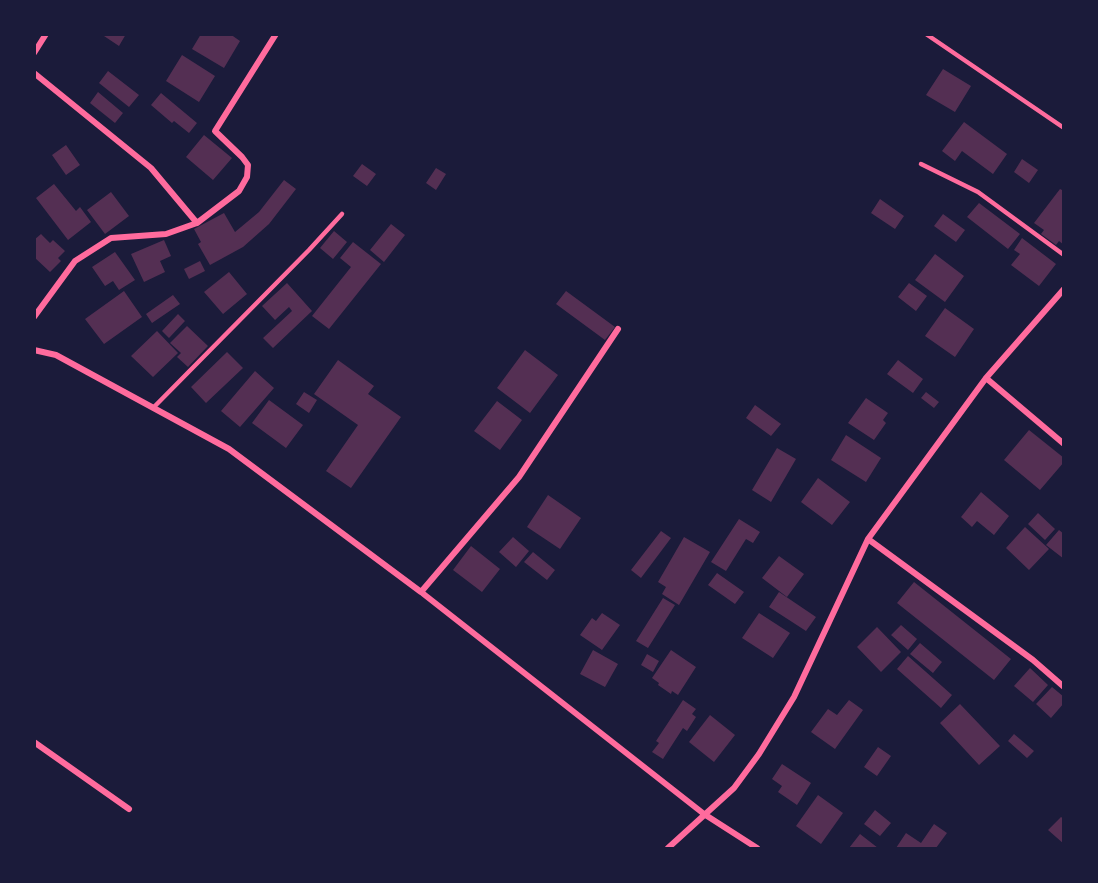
<!DOCTYPE html>
<style>
body{margin:0}
#map{position:relative;width:1098px;height:883px;overflow:hidden;background:#1b1b3a;font-family:Bitter,serif}
canvas{display:block}
.frame{position:absolute;inset:0;border:36px solid #1b1b3a;pointer-events:none}
</style>
<div id="map">
<canvas width="1098" height="883"></canvas>
<div class="frame"></div>
</div>
<script>
const ctx = document.querySelector('canvas').getContext('2d');
ctx.lineJoin = 'round';
function paint(path, color) { ctx.fillStyle = color; ctx.fill(path, 'evenodd'); }
const shape = rows => new Path2D(rows.map(r => 'M' + r).join(''));
function strokePath(path, color, width, dash) { ctx.strokeStyle = color; ctx.lineWidth = width; ctx.lineCap = dash ? 'butt' : 'round'; ctx.setLineDash(dash || []); ctx.stroke(path); }
const building = shape([
 [101,34,126,34,119,46],
 [201,34,230,34,240,41,224,68,192,49],
 [182,55,215,76,199,102,166,81],
 [943,69,971,86,955,112,926,95],
 [108,71,139,95,129,107,99,83],
 [98,92,123,113,115,123,90,103],
 [161,93,197,123,189,133,174,121,172,123,151,105],
 [964,122,1007,154,993,174,962,151,955,161,942,151],
 [204,135,232,158,213,180,186,157],
 [66,145,80,165,66,175,52,155],
 [1022,159,1038,170,1029,183,1014,172],
 [362,164,376,174,367,186,353,176],
 [436,168,446,174,436,190,426,183],
 [284,180,296,189,269,224,243,247,210,265,198,244,201,242,194,229,224,213,235,232,259,212],
 [54,184,76,211,80,207,91,222,68,240,36,198],
 [1060,189,1064,191,1064,245,1059,241,1056,245,1041,234,1044,230,1034,223],
 [111,192,129,216,105,234,87,210],
 [880,199,904,216,895,229,871,213],
 [979,203,1020,234,1008,249,967,217],
 [943,214,965,230,956,242,934,226],
 [391,224,405,235,384,262,370,250],
 [334,231,347,242,333,259,320,248],
 [41,234,50,243,53,240,65,251,58,258,61,261,50,272,34,257,34,240],
 [1022,238,1056,264,1039,286,1011,265,1020,254,1014,250],
 [164,240,171,256,160,261,165,272,144,282,131,254],
 [353,242,381,264,329,329,312,316,351,267,340,258],
 [115,252,135,280,119,290,113,281,105,286,92,267],
 [935,254,964,276,945,302,915,280],
 [200,261,205,271,189,279,184,269],
 [229,272,247,294,223,314,204,292],
 [287,283,312,311,273,348,263,338,292,311,289,307,275,320,262,306],
 [909,283,927,296,916,311,898,297],
 [124,291,142,317,104,344,85,319],
 [566,291,615,327,605,340,556,304],
 [173,295,180,304,152,323,146,314],
 [945,308,974,329,955,357,925,336],
 [178,314,185,321,169,338,162,331],
 [187,326,208,346,188,367,177,357,181,353,170,343],
 [157,331,178,353,153,377,131,356],
 [525,350,558,375,530,413,497,388],
 [227,352,243,368,206,403,191,387],
 [338,360,374,386,368,394,401,417,351,488,326,471,358,425,314,394],
 [898,360,923,379,913,393,887,374],
 [255,371,274,388,240,427,221,411],
 [304,392,317,400,309,413,296,404],
 [926,392,939,402,934,408,921,398],
 [866,398,888,413,883,420,886,423,874,440,848,423],
 [269,400,303,425,286,448,252,423],
 [497,401,522,420,500,450,474,431],
 [755,405,781,424,771,436,746,418],
 [1029,430,1064,458,1064,462,1040,490,1004,460],
 [846,435,881,458,866,482,831,460],
 [777,448,796,459,771,502,752,490],
 [818,478,850,502,832,525,801,502],
 [981,492,1009,516,994,535,977,521,972,527,961,517],
 [548,495,581,518,560,549,527,527],
 [1038,513,1055,529,1045,540,1028,524],
 [739,519,760,532,753,543,746,539,726,571,711,562],
 [1025,527,1049,549,1029,570,1006,548],
 [1059,530,1064,534,1064,559,1046,545],
 [661,531,671,538,641,578,631,570],
 [513,537,529,551,516,567,499,552],
 [684,537,710,552,679,605,662,594,666,587,658,582],
 [471,546,500,569,482,592,453,570],
 [533,552,555,570,547,580,524,562],
 [779,556,804,574,787,597,762,578],
 [717,573,744,592,735,604,708,585],
 [914,582,1011,659,994,680,897,603],
 [779,592,816,617,806,631,769,607],
 [663,598,675,605,648,648,636,641],
 [602,613,620,625,602,650,580,635,592,618,596,621],
 [759,613,790,633,773,658,742,638],
 [901,625,917,639,908,650,891,635],
 [877,627,901,652,881,672,857,647],
 [920,643,942,662,933,673,910,654],
 [593,650,618,664,605,687,580,674],
 [671,650,696,667,678,695,672,691,671,694,658,685,659,683,652,678],
 [647,654,659,661,653,672,641,665],
 [908,656,952,695,941,708,897,669],
 [1030,668,1048,685,1033,702,1014,686],
 [1052,687,1064,697,1064,703,1051,718,1036,704],
 [683,700,696,709,692,714,696,717,687,731,683,728,663,759,652,752,659,743,656,741],
 [849,700,863,710,835,749,811,732,828,709,837,715],
 [960,704,1000,746,979,765,940,723],
 [710,715,735,735,714,762,689,742],
 [1014,734,1034,751,1027,758,1008,741],
 [878,747,891,756,877,776,864,767],
 [782,764,811,783,797,805,778,792,782,786,772,779],
 [818,795,843,813,821,844,796,826],
 [875,810,891,823,880,836,864,824],
 [1061,817,1064,819,1064,844,1048,830],
 [934,824,947,833,936,848,896,848,906,833,921,843],
 [860,834,878,848,849,848]
]);
const service = shape([
 [926,34,1064,128],
 [921,164,978,192,1064,255],
 [153,408,309,250,342,214]
]);
const minor = shape([
 [34,53,46,34],
 [34,73,151,168,197,223],
 [34,317,75,261,111,238,166,234,197,223,239,191,247,177,248,165,242,157,215,131,276,34],
 [34,350,56,355,229,449,421,592,704,814,757,848],
 [986,378,1064,444],
 [868,539,1033,660,1064,687],
 [421,592,519,477,618,329],
 [34,742,129,809],
 [668,848,734,788,759,754,794,697,868,539,986,378,1064,289]
]);
paint(building, '#542f53');
strokePath(service, '#ff6b9d', 4.5);
strokePath(minor, '#ff6b9d', 6);
</script>
